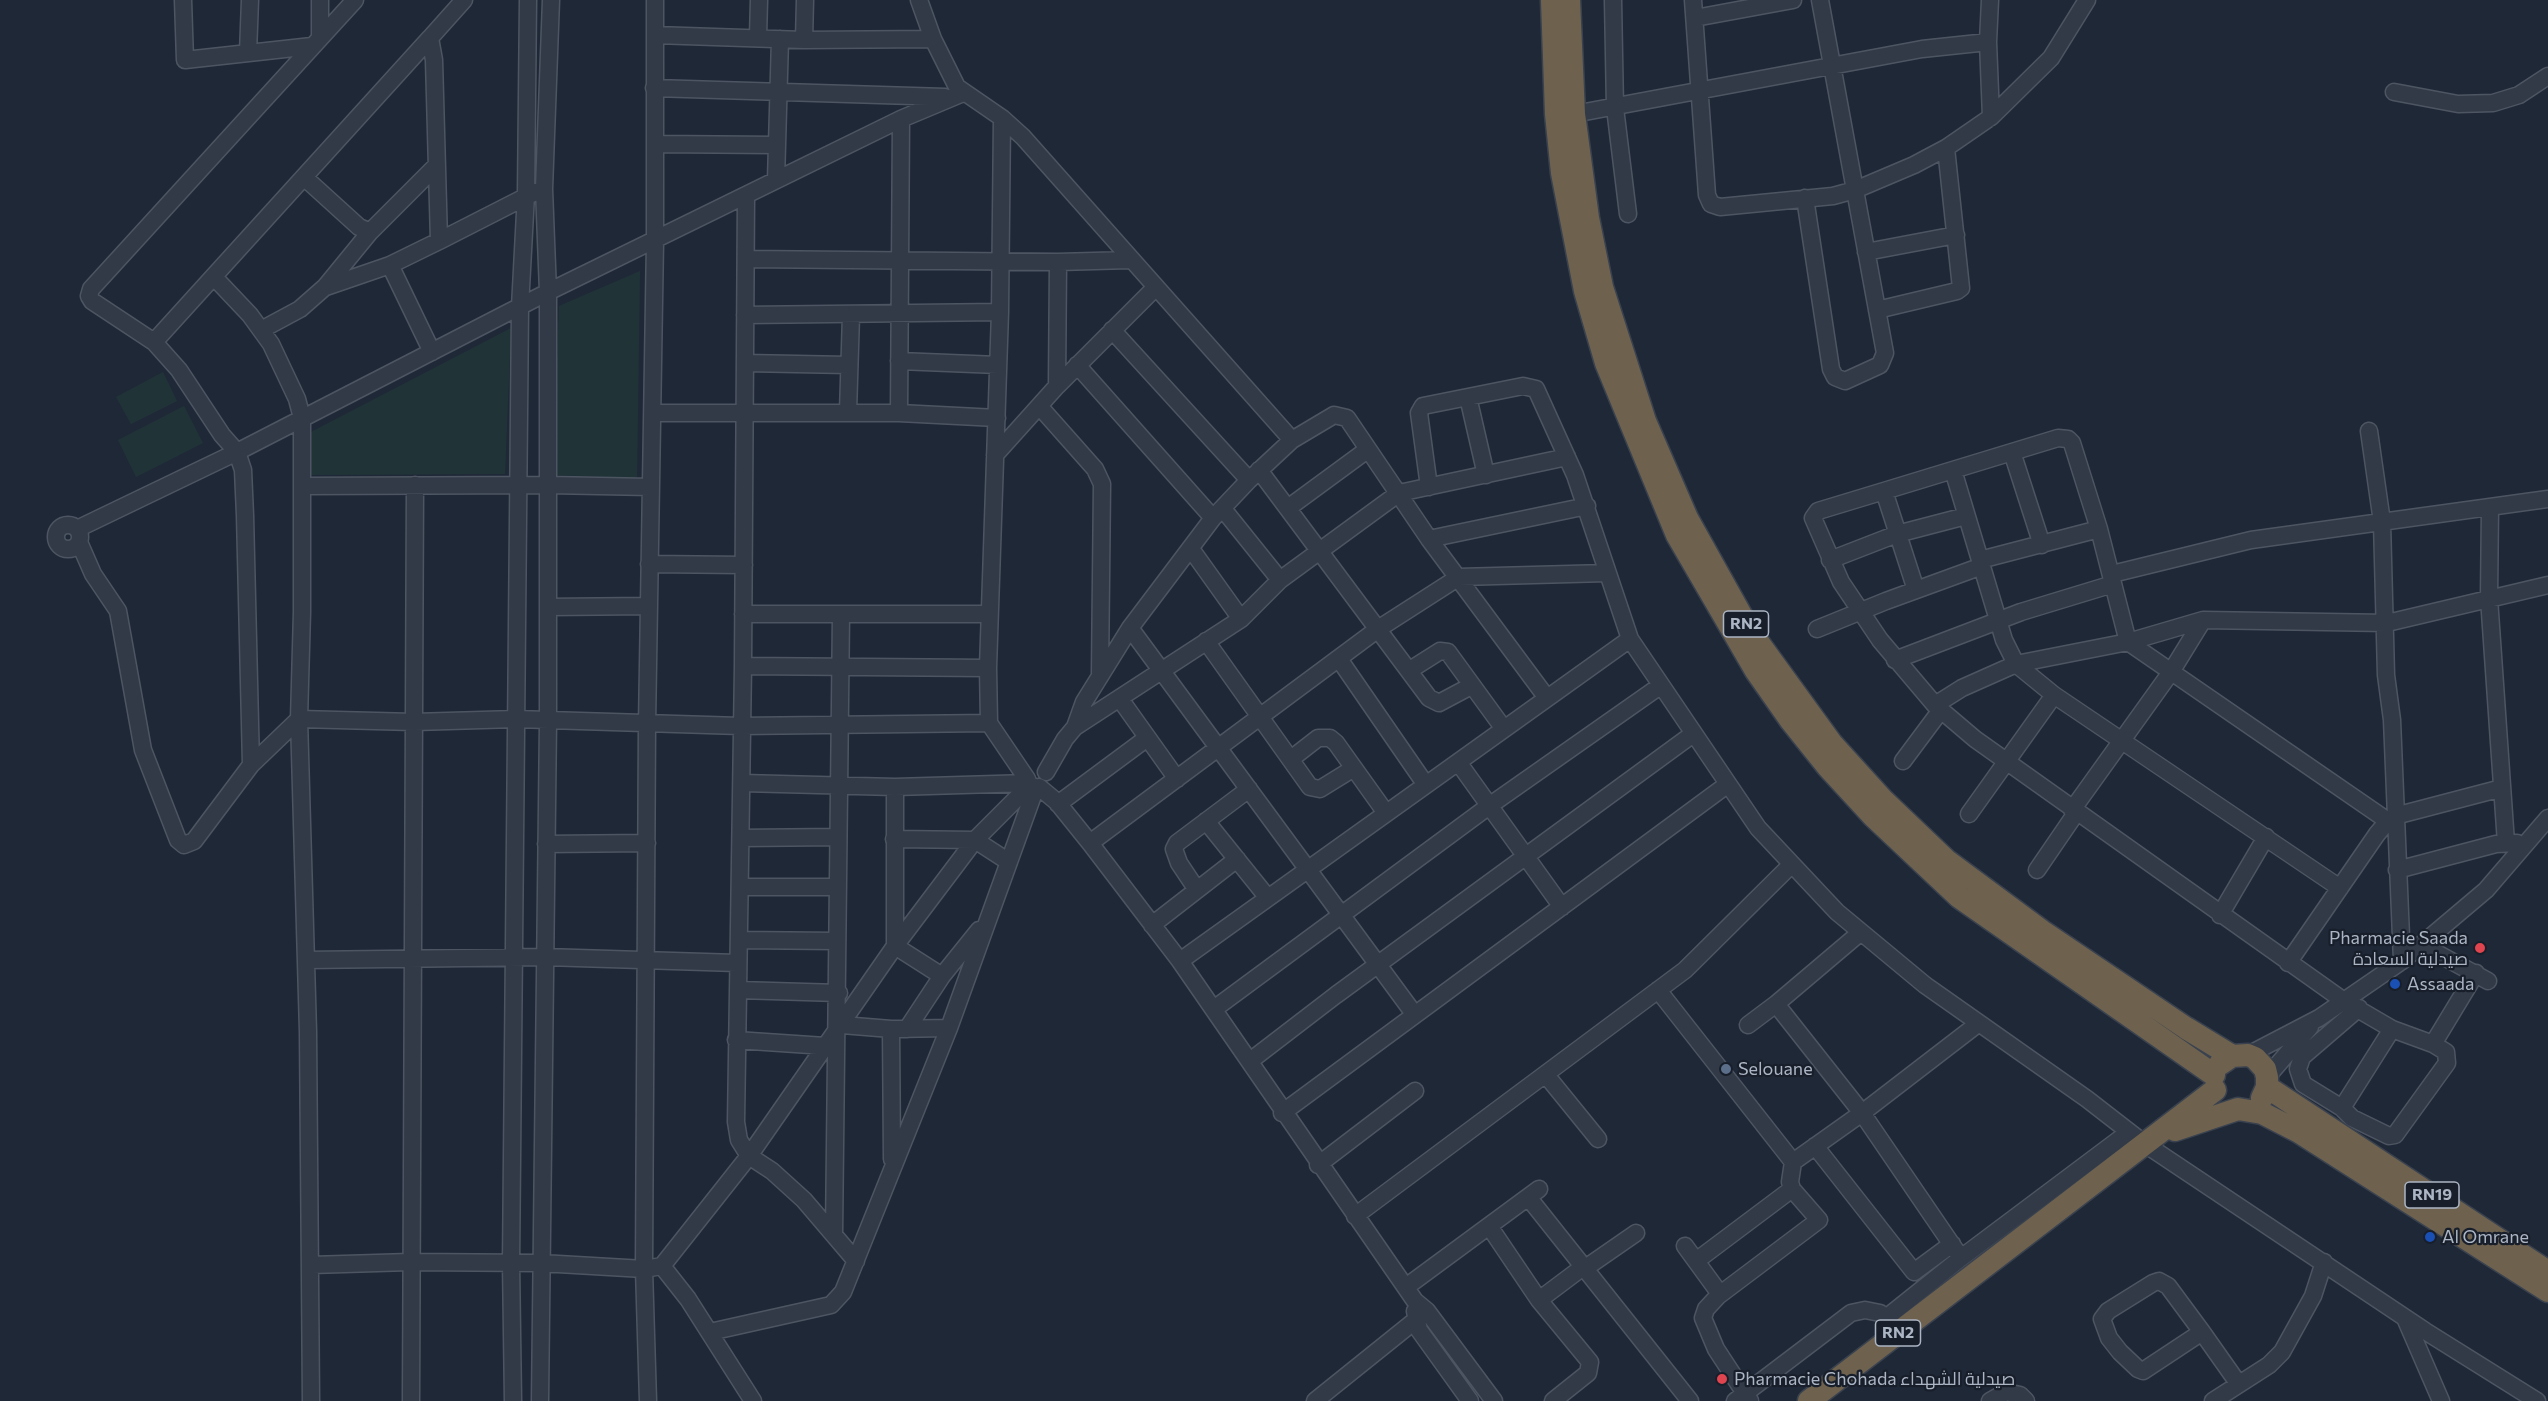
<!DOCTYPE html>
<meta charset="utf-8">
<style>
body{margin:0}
canvas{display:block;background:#1f2837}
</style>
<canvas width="2548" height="1401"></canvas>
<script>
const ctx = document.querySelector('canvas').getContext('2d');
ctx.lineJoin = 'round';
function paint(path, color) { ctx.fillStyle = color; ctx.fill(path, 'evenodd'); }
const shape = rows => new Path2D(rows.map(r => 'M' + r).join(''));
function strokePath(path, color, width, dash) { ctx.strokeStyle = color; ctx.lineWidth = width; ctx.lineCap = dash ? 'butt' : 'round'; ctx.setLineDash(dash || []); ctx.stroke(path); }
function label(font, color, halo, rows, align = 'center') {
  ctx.font = font + ' Commissioner,Cairo,sans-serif'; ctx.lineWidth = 4.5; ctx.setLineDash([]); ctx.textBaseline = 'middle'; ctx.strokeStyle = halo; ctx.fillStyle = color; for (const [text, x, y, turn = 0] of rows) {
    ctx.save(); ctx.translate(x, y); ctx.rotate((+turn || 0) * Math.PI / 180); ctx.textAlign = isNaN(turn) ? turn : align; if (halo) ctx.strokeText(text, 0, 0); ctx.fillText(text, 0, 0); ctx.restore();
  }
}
const green = shape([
 [640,271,637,478,553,475,559,306],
 [511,328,505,474,309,475,311,432],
 [163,372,177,401,131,424,116,397],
 [184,406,203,443,136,477,118,440]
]);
const minor = shape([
 [183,0,185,60,312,46],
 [919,0,933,39,957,87,1002,118,1023,137,1292,440],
 [1613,0,1615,108,1628,214],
 [1693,0,1707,195,1711,204,1720,207,1833,196,1855,190,1914,165,1946,148,1991,117,2051,58,2087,0],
 [1990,0,1988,42,1991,117],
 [1695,18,1793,0],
 [655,35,804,40,933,39],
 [320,37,320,0],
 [758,37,759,0],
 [430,38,464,0],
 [804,40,805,0],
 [248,53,250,0],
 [654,88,945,97],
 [2394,92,2458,104,2493,103,2519,95,2548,76],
 [1574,114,1922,49,1988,42],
 [1002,118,1000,312,988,668,989,723,1027,779],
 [655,144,777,145],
 [305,178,359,227,370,232,436,166],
 [776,180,780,39],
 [746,195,743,666,736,1122,739,1140,749,1156,772,1171,804,1200,856,1261],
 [1805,198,1831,369,1835,377,1845,381,1880,365,1885,353,1820,0],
 [1866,252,1956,235],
 [746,259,1058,262,1130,260],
 [214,277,250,315,271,344,297,399,302,418,302,612,299,719,308,1032,311,1401],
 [326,287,390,265],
 [1877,310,1957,291,1961,288,1946,148],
 [745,315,1000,312],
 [261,330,300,309,325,287,370,232],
 [1112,330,1249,480],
 [154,342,430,38,434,60,439,241,535,192],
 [432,352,390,265,439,241],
 [899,361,998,365],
 [745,363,848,365],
 [1077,365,1213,518],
 [1057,386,1058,262],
 [1468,397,1486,475],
 [1040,407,1095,469,1102,484,1100,673],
 [848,412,851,315],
 [653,413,899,413,997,418],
 [899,413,901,119],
 [2369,431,2382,522,2386,675,2392,720,2402,961],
 [2012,452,2042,545],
 [995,455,1057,386,1156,287],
 [1259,470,1429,698,1439,703,1471,686],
 [1953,470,2004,640,2016,664,2054,695,2340,888],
 [302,486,548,485,651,487],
 [1429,487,1419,413,1423,406,1523,386,1536,389,1575,475,1630,639,1758,828,1837,912,1925,985,2087,1099,2145,1144,2425,1331,2537,1401],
 [1884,491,1916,590],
 [2490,507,2489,598,2506,843],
 [1288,508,1367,450],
 [1223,509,1280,580],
 '56 537a12 12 0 1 1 24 0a12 12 0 1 1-24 0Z',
 [77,529,237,452,548,292,901,119,963,93],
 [1429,539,1587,506],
 [79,542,93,574,118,611,143,750,178,840,184,845,194,841,251,765,299,719,414,722,516,719,740,726,989,723],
 [1191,549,1241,619],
 [1830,560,1897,534,1966,516],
 [1980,560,2099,529],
 [649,564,744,565],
 [2112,574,2251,540,2548,499],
 [548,607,649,606],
 [743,614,989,614],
 [1130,628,1415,1015],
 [1817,629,1886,601,1982,566],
 [1206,641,1310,787,1320,789,1354,768],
 [1339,659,1426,785],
 [1895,660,2021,612,2113,584],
 [743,666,988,668],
 [1410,670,1440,651,1448,652,1504,729],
 [1120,699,1177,779],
 [1935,705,1962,688,2016,664,2128,642,2203,620,2387,623,2548,585],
 [1075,727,1241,619,1280,580,1399,493,1567,457],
 [1291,759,1318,738,1330,738,1336,743,1386,813],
 [1903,761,1941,710],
 [1458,762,1562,907],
 [251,765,245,515,243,470,237,452,222,435,179,370,154,342,92,301,89,296,91,289,355,0],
 [1046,772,1065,739,1075,727,1084,702,1130,628,1213,518,1249,480,1292,440,1334,415,1347,418,1429,539,1547,698],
 [742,783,895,787,1029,783],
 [895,787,895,946,942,976,979,930],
 [1039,787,1057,802,1090,843,1180,961,1415,1301,1427,1311,1494,1401],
 [1058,804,1147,738],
 [2072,810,2171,672,2203,620],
 [1969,814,2054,695],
 [2395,816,2502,788],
 [1206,821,1268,898],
 [2388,821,2128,642,2099,529,2072,443,2068,439,2058,438,1884,491,1818,511,1813,518,1841,582,1880,640,1935,705,1975,739,2344,1001,2392,1029,2433,1044,2446,1052,2447,1063,2395,1135,2389,1136,2352,1118,2342,1108,2392,1029],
 [741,838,838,837],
 [894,839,975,840,1009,862],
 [1090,843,1378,629,1459,577,1607,573],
 [546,844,647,843],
 [2037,870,2076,813],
 [2397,870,2496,844,2517,843],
 [740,887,838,887],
 [1197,890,1179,863,1174,849,1177,843,1249,789],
 [2220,915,2266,837],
 [1152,925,1237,859],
 [1861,932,1776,1004,1862,1113,1961,1258],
 [739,940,837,941],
 [2422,945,2488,981],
 [306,960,545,957,737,963],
 [1180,961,1630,639],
 [2288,963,2377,834,2388,821,2395,820],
 [738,990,839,993],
 [1658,990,1793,1162,1862,1113,1979,1023],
 [1214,1009,1489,806,1660,686],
 [842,1025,891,1029,949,1028],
 [1748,1025,1776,1004],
 [891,1029,892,1159],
 [907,1029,942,976],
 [736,1040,825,1046],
 [2433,1044,2476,973],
 [2248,1055,2319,1018,2402,961,2486,890,2548,818],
 [1250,1061,1336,995,1693,734],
 [1546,1075,1598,1139],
 [2267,1077,2310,1027],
 [2342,1108,2303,1084,2298,1069,2302,1057,2359,1008],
 [1282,1113,1728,784],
 [1815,1146,1914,1272,1952,1244],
 [1318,1165,1415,1091],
 [1528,1197,1690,1401],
 [1355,1216,1685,970,1791,865],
 [1489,1226,1539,1300,1590,1362,1588,1373,1553,1401],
 [834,1235,841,614],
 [1685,1246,1720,1294],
 [1696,1261,1792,1189],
 [311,1265,410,1262,541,1263,644,1269,662,1266,688,1299,753,1401],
 [662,1266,749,1156,895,946,975,840,1030,785],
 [1584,1269,1636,1233],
 [1406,1287,1539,1189],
 [1539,1300,1583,1267],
 [1415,1311,1419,1330,1470,1401],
 [1886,1318,1961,1258,2129,1132],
 [2405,1318,2441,1401],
 [710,1332,831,1305,843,1292,949,1028,1036,787],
 [2202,1332,2143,1371,2138,1369,2120,1352,2109,1338,2102,1319,2108,1311,2153,1283,2159,1281,2168,1286,2202,1332,2238,1383],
 [411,1401,415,485],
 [513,1401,511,1263,520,307,526,194,528,0],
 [540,1401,548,721,548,292,544,189,551,0],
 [648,1401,644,1269,647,725,655,241,655,0],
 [1315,1401,1427,1311],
 [1735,1401,1851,1313,1865,1310,1880,1313,1892,1324],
 [1750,1401,1716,1349,1703,1318,1706,1309,1718,1296,1819,1220,1792,1189,1790,1182,1793,1162],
 [1990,1401,2006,1392,2020,1395,2026,1401],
 [2213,1401,2269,1365,2282,1352,2313,1296,2324,1262]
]);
const highway = shape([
 [1552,0,1556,114,1562,173,1585,291,1606,363,1677,535,1756,671,1791,721,1827,766,1874,817,1959,897,2214,1075],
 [1569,0,1574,114,1588,218,1602,287,1645,421,1687,518,1750,631,1832,744,1882,799,1946,860,2042,931,2186,1028,2232,1056],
 [2220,1064,2232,1056,2248,1055,2255,1058,2265,1069,2267,1077,2267,1087,2262,1098],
 [2267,1087,2548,1272],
 [2175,1130,2238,1109,2262,1113,2299,1132,2548,1291],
 [1809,1401,2215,1090]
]);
const markers = [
 [2480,948,6,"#e0444e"],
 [2395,984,6,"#1a4fb4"],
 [1726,1069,6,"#5c6f8a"],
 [2430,1237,6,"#1a4fb4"],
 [1722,1379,6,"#e0444e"]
];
const shields = [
 [1746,624,45],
 [2432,1195,54],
 [1898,1333,45]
];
const shieldNames = [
 ["RN2",1746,624],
 ["RN19",2432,1195],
 ["RN2",1898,1333]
];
const poiNames = [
 ["Pharmacie Saada",2468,938,"right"],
 ["صيدلية السعادة",2468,959,"right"],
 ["Assaada",2407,984],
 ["Selouane",1738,1069],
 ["Al Omrane",2442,1237],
 ["Pharmacie Chohada صيدلية الشهداء",1734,1379]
];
paint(green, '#203438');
strokePath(minor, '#4d5562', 19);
strokePath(highway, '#3a424f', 25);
strokePath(minor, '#323a47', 16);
strokePath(highway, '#6e624f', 22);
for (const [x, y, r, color] of markers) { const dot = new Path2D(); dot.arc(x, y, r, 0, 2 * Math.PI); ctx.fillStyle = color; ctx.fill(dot); strokePath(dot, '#181f2b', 2); }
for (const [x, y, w] of shields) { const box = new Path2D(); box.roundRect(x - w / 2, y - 13, w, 26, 4.5); ctx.fillStyle = '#181f2b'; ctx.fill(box); strokePath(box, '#acb5c4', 1.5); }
label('bold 16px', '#acb5c4', null, shieldNames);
label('18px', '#acb5c4', '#181f2b', poiNames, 'left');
</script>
